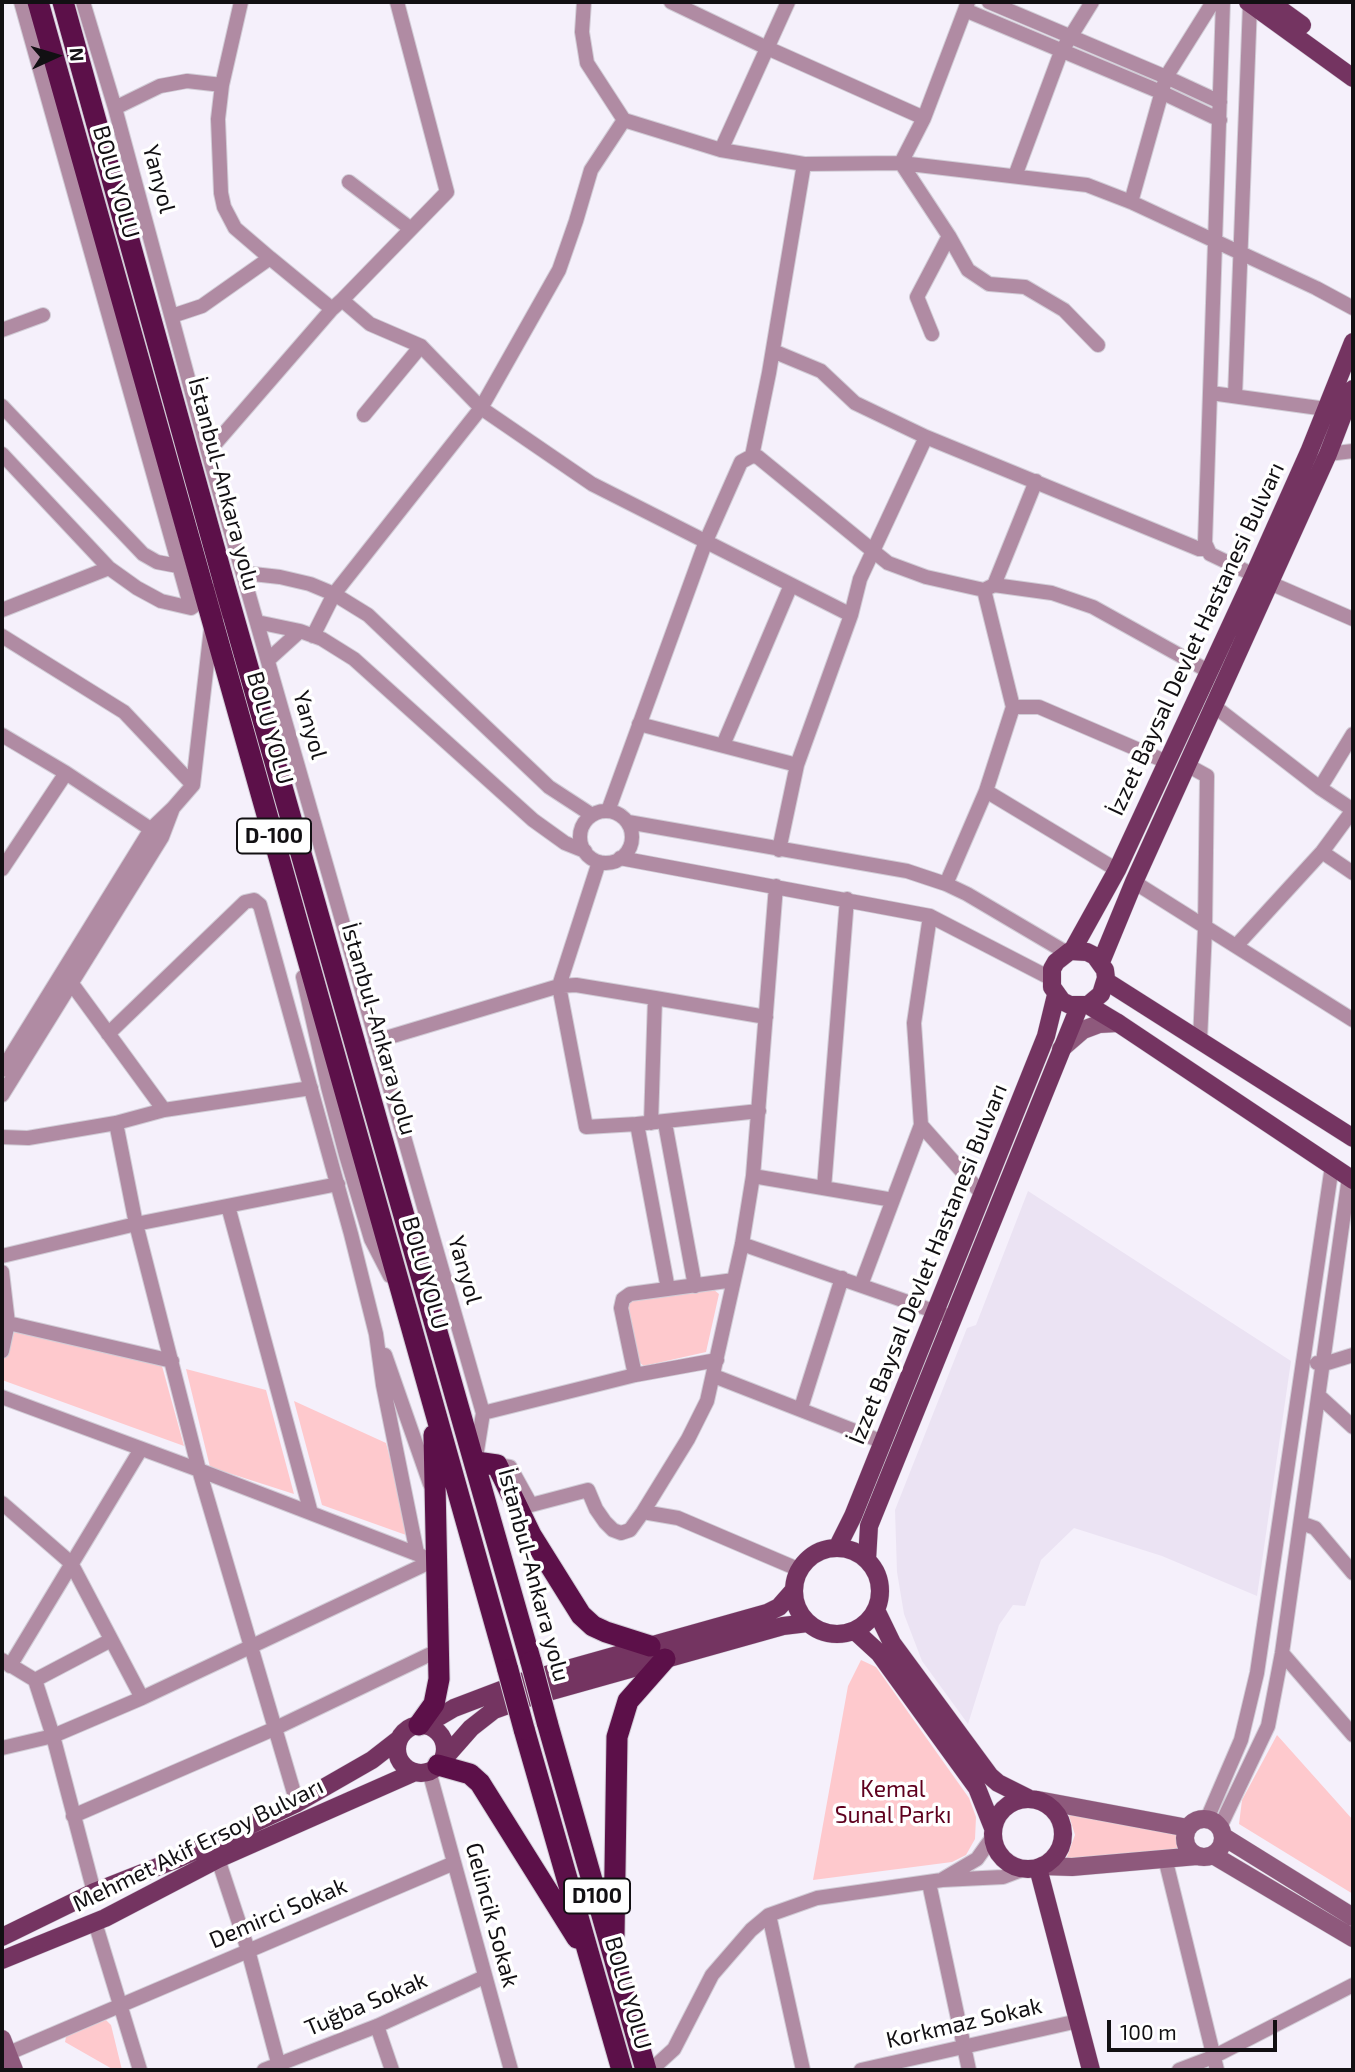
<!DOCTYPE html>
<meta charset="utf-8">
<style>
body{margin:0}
#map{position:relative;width:1355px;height:2072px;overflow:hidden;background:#f5f0fb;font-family:"Exo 2",sans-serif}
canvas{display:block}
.frame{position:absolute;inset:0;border:4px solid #121013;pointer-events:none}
.north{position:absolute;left:21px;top:21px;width:70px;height:70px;-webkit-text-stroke:5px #fff;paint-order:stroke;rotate:86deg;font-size:19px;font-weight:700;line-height:28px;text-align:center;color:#121013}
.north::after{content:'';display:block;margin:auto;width:24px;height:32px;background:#121013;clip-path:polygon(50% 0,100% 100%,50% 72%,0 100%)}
.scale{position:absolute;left:1107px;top:2020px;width:170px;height:32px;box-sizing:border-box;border:4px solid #121013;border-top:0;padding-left:9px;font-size:21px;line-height:24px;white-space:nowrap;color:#121013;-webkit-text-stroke:5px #fff;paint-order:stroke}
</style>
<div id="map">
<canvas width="1355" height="2072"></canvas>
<div class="frame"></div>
<div class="north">N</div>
<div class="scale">100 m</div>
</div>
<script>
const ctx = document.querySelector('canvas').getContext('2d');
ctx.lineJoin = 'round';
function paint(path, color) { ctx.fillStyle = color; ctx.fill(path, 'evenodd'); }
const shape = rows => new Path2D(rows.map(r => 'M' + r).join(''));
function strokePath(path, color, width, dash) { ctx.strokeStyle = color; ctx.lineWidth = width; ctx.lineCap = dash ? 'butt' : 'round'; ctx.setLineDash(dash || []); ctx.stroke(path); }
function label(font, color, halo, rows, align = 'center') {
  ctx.font = font + ' "Exo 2",sans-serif'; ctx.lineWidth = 7; ctx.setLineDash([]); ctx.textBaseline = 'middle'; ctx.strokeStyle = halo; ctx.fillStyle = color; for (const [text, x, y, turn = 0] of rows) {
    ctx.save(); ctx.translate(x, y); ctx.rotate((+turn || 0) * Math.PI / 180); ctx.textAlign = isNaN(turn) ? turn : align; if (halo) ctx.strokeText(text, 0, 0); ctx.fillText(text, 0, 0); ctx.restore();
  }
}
const built = shape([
 [1028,1191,1291,1361,1257,1596,1162,1556,1074,1528,1041,1560,1025,1606,1013,1605,999,1625,968,1724,922,1661,904,1614,897,1572,895,1510,967,1328,976,1325]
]);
const green = shape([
 [713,1289,719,1294,706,1352,644,1366,637,1361,627,1307,629,1301],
 [15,1331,162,1366,184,1446,2,1380,2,1361],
 [186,1369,266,1390,294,1494,210,1467],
 [294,1401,386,1443,409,1531,406,1535,322,1505],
 [861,1660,876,1667,969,1798,976,1817,975,1839,966,1855,952,1862,813,1880,848,1686],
 [1277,1735,1353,1820,1353,1894,1239,1824,1242,1800],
 [1067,1809,1179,1832,1180,1848,1065,1862,1075,1835],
 [106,2020,111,2025,122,2070,114,2070,65,2042,66,2037,70,2034]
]);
const street = shape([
 [21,2,191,608,215,591,220,612],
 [83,2,115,108,208,452,483,1413,476,1457],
 [584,2,582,32,587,63,624,120,721,150,804,164,901,163,1087,185,1131,202,1316,288,1353,308],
 [671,2,765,47,924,118],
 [989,2,1166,77,1220,102],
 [1223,2,1205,543,1210,554,1254,575],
 [965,10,1163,93,1220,120],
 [115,108,160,86,187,81,222,85],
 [721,150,788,2],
 [1015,176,1061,52,1092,2],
 [349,182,411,229],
 [1131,202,1166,77,1213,2],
 [949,236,968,270,989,284,1025,287,1064,310,1098,345],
 [342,300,447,192,397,2],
 [332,309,342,300,370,324,421,346,481,408,592,484,851,615],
 [172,316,202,306,270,258,235,228,224,207,221,193,218,119,222,85,241,2],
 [2,330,43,315],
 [932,334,917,297,949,236,901,163,924,118,968,2],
 [773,351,821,371,855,403,926,437,1199,549,1207,549],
 [1211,393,1326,409],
 [1235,396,1250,4],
 [2,406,143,554,157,562,178,566],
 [364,415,421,346],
 [926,437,873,551,888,563,926,577,984,590,1013,707],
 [208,452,332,309,270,258],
 [2,454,109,568,137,588,161,601,191,608],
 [1328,454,1353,451],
 [752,456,769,373,804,164],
 [244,573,280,577,310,584,334,594,368,615,549,787,592,815],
 [1270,583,1353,619],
 [994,585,1036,481],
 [984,590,994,585,1052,593,1093,607,1208,671],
 [2,610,109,568],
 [257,622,300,631,322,639,354,659,533,820,565,843,585,851],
 [2,636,124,712,193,785],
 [313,636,334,594,481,408,559,270,576,221,591,170,624,120],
 [268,660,300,631],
 [1214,706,1320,788,1353,810],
 [639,724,797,765],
 [2,735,66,773,158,834],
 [723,745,791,585],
 [1187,765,1207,776,1205,929,1200,1040],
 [1320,788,1353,734],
 [173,808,193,785,211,628],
 [608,811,706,541,741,462,752,456,758,457,873,551,860,579,851,615,797,765,779,850],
 '580 837a26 26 0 1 1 52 0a26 26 0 1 1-52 0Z',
 [628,822,907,871,946,884,967,894,1067,953],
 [1322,852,1353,873],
 [620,858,930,916,1050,978],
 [599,862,559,986,576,985,655,998],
 [2,869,66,773],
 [1117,870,986,791,1013,707,1039,707,1167,762],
 [1134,882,1353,1020],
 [946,884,986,791],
 [930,916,914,1023,921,1125,982,1194],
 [1236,946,1322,852,1353,810],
 [303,977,328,1087,346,1155,371,1239,390,1276],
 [72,984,164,1110],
 [108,1034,245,902,254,900,260,905,351,1234,376,1334,383,1385,417,1553],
 [376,1041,559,986,586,1127,637,1124],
 [2,1070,151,829,173,808,162,837,2,1095],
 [116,1123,136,1224,199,1470,297,1803],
 [651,1123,655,998,766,1017],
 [665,1123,695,1286],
 [2,1137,28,1138,116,1123,164,1110,311,1088],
 [753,1176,893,1200],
 [824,1188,847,899],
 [228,1206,311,1513],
 [742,1244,945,1315],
 [2,1256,136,1224,338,1184],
 [2,1272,8,1323,2,1351],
 [861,1285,921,1125],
 [668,1289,637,1124,759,1111],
 [8,1323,172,1361],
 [385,1355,430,1484],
 [1317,1363,1324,1364,1353,1355],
 [635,1375,621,1308,623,1299,630,1294,734,1280],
 [714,1376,883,1442],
 [1319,1396,1353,1427],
 [2,1397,199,1470,422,1556],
 [801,1408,842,1278],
 [483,1413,635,1375,717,1360],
 [497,1465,510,1467,531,1505,588,1490,596,1509,605,1522,613,1530,621,1533,630,1530,643,1512,688,1439,707,1401,742,1244,753,1176,776,886],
 [2,1503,71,1563,142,1698],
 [643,1512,678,1518,800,1570],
 [1301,1523,1315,1528,1353,1573],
 [1282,1653,1353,1735],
 [2,1660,35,1680,53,1736,94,1892],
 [10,1666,141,1449],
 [35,1680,111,1640],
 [2,1748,53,1736,142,1698,430,1562],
 [429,1771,511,2070],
 [73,1816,276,1728,439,1650],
 [1207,1819,1241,1740,1257,1673,1332,1166],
 [1220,1827,1268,1726,1282,1653,1349,1177],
 [1165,1858,1217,2070],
 [218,1859,248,1950,280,2070],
 [943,1879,977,1859,992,1838],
 [929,1883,969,2070],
 [769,1915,803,2070],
 [96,1922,97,1929,140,2070],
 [377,2026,392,2070],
 [2,2056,454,1863],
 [264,2070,377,2026,484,1977],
 [651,2070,674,2049,712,1975,751,1930,769,1915,817,1898,942,1880,1003,1877,1024,1869],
 [861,2070,1078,2021],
 [1179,2070,1213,2057,1353,1985]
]);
const secondary = shape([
 [1061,1049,1083,1030,1099,1024,1118,1023],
 [1038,1800,1188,1828],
 '1185 1838a19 19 0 1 1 38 0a19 19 0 1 1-38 0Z',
 [1224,1837,1353,1917],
 [1213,1855,1353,1938],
 [1042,1866,1072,1867,1197,1856],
 [2,2039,14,2070]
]);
const primary = shape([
 [1248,2,1353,78],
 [1270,2,1302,25],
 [1072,951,1117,870,1254,575,1309,452,1353,342],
 [1101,962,1134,882,1328,454,1353,389],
 [1106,981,1353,1138],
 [1088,1005,1101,994,1106,978,1105,970,1095,956,1087,952,1070,951,1056,962,1052,969,1052,987,1062,1001,1070,1005,1088,1005,1118,1023,1353,1180],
 [837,1548,853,1516,1046,1036,1056,995],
 '794 1591a43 43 0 1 1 86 0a43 43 0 1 1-86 0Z',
 [867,1560,869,1526,1079,1007],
 [876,1610,892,1643,990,1776,998,1783,1028,1798],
 [855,1631,879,1653,977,1788,993,1828],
 [425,1725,454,1708,525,1681,767,1613,779,1607,794,1590],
 '397 1749a24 24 0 1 1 48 0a24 24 0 1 1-48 0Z',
 [441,1762,471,1728,494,1710,530,1697,783,1626,808,1623],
 '993 1834a35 35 0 1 1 70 0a35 35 0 1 1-70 0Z',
 [1038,1868,1091,2070],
 [2,1937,94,1892,175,1860,297,1803,372,1760,399,1739],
 [2,1960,105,1918,218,1859,415,1772]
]);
const highway = shape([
 [38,2,508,1670],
 [63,2,224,583,531,1662],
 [476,1462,497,1465,531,1535,581,1615,593,1626,606,1632,650,1646],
 [547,1722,646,2070],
 [419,1725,434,1704,439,1679,434,1435],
 [524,1729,622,2070],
 [438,1765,470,1774,480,1783,577,1938],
 [614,1935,617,1737,628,1701,665,1659]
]);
const highwayBridge = shape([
 [531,1662,547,1722],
 [508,1670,524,1729]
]);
const shields = [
 [274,836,74],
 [597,1896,66]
];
const shieldNames = [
 ["D-100",274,836],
 ["D100",597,1896]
];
const streetNames = [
 ["Yanyol",159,179,75],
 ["BOLU YOLU",116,182,74],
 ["İstanbul-Ankara yolu",224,484,75],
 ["İzzet Baysal Devlet Hastanesi Bulvarı",1196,639,-65],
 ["Yanyol",310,725,74],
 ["BOLU YOLU",270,728,74],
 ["İstanbul-Ankara yolu",379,1029,74],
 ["İzzet Baysal Devlet Hastanesi Bulvarı",928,1264,-68],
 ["Yanyol",465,1270,74],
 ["BOLU YOLU",425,1273,74],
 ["İstanbul-Ankara yolu",534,1575,75],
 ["Mehmet Akif Ersoy Bulvarı",198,1845,-26],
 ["Demirci Sokak",278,1913,-23],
 ["Gelincik Sokak",492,1915,75],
 ["BOLU YOLU",628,1993,74],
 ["Tuğba Sokak",366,2004,-23],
 ["Korkmaz Sokak",964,2023,-13]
];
const parkNames = [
 ["Kemal",893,1789],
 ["Sunal Parkı",893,1815]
];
paint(built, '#ebe3f3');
paint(green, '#fec9cd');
strokePath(street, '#d1ccd6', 16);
strokePath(secondary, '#d1ccd6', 19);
strokePath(primary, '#d1ccd6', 19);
strokePath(highway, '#d1ccd6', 23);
strokePath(street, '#b08ba3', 14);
strokePath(secondary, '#8e597c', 18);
strokePath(primary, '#743461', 18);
strokePath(highway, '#5c1049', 21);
strokePath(highwayBridge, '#d1ccd6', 23, []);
strokePath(highwayBridge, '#5c1049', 21);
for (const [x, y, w] of shields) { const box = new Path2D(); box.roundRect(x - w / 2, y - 17.5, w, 35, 5); ctx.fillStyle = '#fff'; ctx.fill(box); strokePath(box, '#121013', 2); }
label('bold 21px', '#121013', null, shieldNames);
label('23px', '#121013', '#fff', streetNames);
label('23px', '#5f001e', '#fff', parkNames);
</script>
